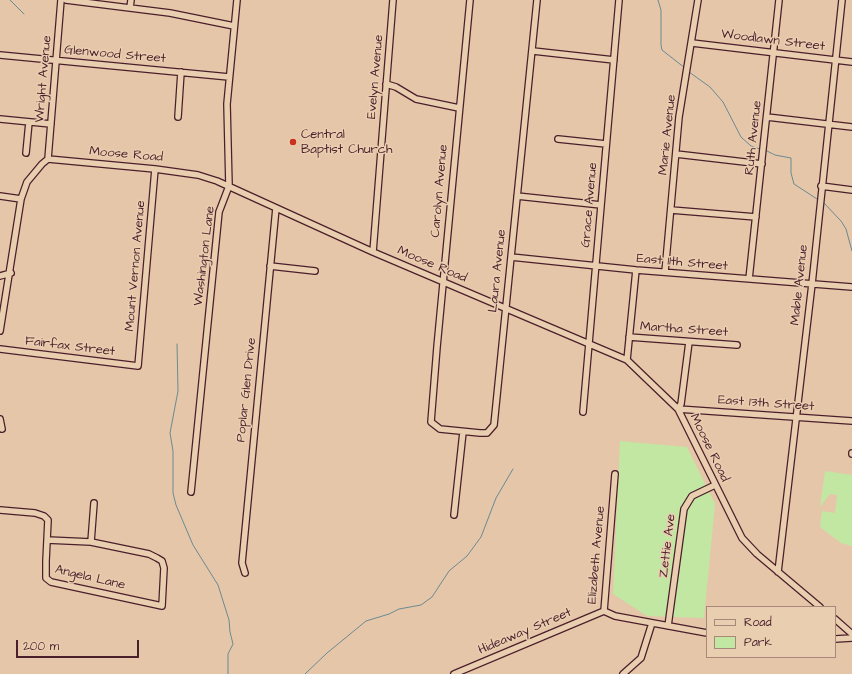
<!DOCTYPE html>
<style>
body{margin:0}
#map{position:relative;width:852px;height:674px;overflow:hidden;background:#e6c6a9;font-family:"Architects Daughter",sans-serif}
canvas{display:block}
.legend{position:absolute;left:706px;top:606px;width:130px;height:52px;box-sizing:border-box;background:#e9ceb0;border:1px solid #a9887b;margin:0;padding:5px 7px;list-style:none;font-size:12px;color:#4a1f2b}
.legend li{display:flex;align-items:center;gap:8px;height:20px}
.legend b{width:20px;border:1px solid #a9887b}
.scale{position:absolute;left:16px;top:640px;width:123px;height:18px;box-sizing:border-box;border:2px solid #4a1f2b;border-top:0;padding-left:5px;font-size:12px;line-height:14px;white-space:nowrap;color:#4a1f2b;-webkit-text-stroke:3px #e9ceb0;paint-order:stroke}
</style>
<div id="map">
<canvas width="852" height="674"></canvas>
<ul class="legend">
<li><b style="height:5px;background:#e9ceb0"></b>Road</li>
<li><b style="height:11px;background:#c1e7a2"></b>Park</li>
</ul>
<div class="scale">200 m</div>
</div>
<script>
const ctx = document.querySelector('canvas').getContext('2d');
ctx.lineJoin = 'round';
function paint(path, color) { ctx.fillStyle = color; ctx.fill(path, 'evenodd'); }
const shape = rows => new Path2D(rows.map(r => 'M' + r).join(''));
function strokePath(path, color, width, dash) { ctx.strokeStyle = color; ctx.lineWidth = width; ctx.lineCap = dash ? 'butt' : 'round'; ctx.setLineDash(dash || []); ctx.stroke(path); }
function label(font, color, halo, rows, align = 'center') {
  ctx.font = font + ' "Architects Daughter",sans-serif'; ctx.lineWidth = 3; ctx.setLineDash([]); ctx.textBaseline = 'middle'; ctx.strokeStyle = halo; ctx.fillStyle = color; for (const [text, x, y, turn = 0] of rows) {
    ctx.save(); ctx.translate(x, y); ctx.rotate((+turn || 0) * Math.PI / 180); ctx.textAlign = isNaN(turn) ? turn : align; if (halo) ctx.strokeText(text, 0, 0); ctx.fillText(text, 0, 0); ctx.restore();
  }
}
const green = shape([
 [620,441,687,447,715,504,704,618,647,616,613,594],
 [825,471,852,475,852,546,841,543,820,527,822,511,835,513,837,495,830,494,820,507]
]);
const stream = shape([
 [10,0,24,14],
 [658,0,661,10,661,45,662,50,685,68],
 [689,72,710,87,723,102,741,137,751,146,760,149],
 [765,150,775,155,791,158,791,173,794,184,817,199],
 [823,202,841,221,846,229,852,251],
 [177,344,178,391,170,433,173,451,173,493,176,505,193,545,218,585,229,620,230,632,233,644,228,654,228,674],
 [305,674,327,653,366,621,389,614,399,609,421,605,432,597,449,571,467,556,481,537,496,498,513,469]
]);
const minor = shape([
 [66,0,170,13,234,26],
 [470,0,437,347,431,422,440,429,480,433,487,433,494,425,537,0],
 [130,8,131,0],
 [692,43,852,62],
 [533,51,614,60],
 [0,55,229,77],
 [386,84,396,87,416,99,459,108],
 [178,117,181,72],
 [767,117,852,127],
 [0,119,51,124],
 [558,139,606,144],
 [26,153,29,122],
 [676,154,762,164],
 [48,159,61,0],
 [821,186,852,190],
 [0,196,21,199],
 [517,196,601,205],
 [671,210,756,217],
 [373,252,393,0],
 [511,257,636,270,852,287],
 [270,266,315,271],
 [665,272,679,117,698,0],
 [0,276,11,273],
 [749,279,779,0],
 [0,331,21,199,27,182,42,164,48,159,155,169,198,175,217,181,373,252,627,360,678,409,742,538,757,554,820,607],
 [629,337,737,345],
 [689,342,681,404,678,409,852,421],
 [0,349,138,366,155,169],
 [627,360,636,270],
 [583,412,619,0],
 [0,419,2,429],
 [852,454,852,453],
 [191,492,219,212,229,186,227,104,237,0],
 [0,510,35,513,44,516,48,520,46,561,46,578,51,582,162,606,164,568,162,561,157,558,149,554,91,542,47,540],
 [454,515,463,432],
 [91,542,94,503],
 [778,572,812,284,842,0],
 [245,573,242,563,276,208],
 [604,611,615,474],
 [604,611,615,616,707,633],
 [835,619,852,634],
 [668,626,684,509,692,496,715,485],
 [835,639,852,638],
 [454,674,604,611],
 [623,674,641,658,652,623]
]);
const markers = [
 [293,142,4,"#c8321e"]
];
const streetNames = [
 ["Woodlawn Street",773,41,7],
 ["Glenwood Street",115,55,5],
 ["Evelyn Avenue",376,77,-85],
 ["Wright Avenue",44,79,-85],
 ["Marie Avenue",668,135,-84],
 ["Ruth Avenue",754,138,-84],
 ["Moose Road",126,155,5],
 ["Carolyn Avenue",440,191,-85],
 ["Grace Avenue",590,205,-85],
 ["Washington Lane",205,256,-83],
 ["East 11th Street",682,263,5],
 ["Moose Road",432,265,23],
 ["Mount Vernon Avenue",136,266,-85],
 ["Laura Avenue",498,271,-84],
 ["Mable Avenue",800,285,-84],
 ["Martha Street",684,330,4],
 ["Fairfax Street",70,347,7],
 ["Poplar Glen Drive",247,390,-84],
 ["East 13th Street",766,404,4],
 ["Moose Road",709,448,64],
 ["Zettie Ave",668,546,-83],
 ["Elizabeth Avenue",597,555,-85],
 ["Angela Lane",90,578,13],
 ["Hideaway Street",525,632,-23]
];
const poiNames = [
 ["Central",301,135],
 ["Baptist Church",301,150]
];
paint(green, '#c1e7a2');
strokePath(stream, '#6a8993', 1);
strokePath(minor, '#4a1f2b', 8);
strokePath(minor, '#e9ceb0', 5.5);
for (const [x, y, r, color] of markers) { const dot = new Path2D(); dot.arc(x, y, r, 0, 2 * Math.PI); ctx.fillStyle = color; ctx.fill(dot); strokePath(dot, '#e9ceb0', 1.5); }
label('13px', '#4a1f2b', '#e9ceb0', streetNames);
label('13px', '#4a1f2b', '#e9ceb0', poiNames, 'left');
</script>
